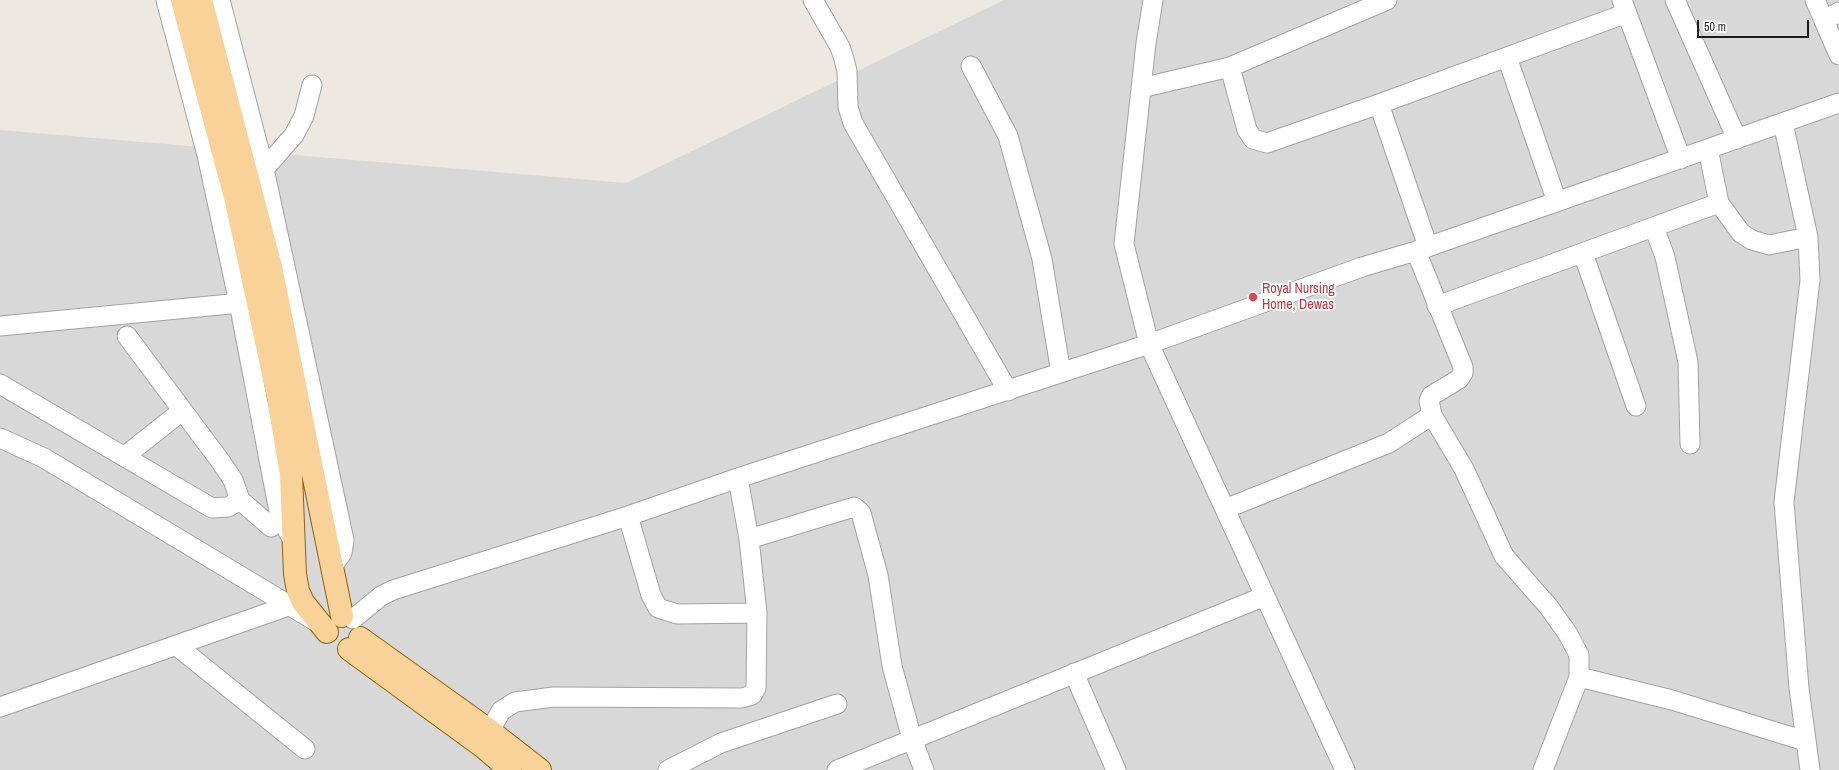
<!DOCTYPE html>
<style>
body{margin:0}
#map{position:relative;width:1839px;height:770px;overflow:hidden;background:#ede9e1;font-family:"Archivo Narrow",sans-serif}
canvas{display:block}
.scale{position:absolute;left:1697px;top:20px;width:112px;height:18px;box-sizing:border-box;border:2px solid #1b1b1b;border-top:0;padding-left:5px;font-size:12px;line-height:14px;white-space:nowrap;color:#1b1b1b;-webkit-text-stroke:3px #fff;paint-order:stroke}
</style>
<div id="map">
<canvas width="1839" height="770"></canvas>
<div class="scale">50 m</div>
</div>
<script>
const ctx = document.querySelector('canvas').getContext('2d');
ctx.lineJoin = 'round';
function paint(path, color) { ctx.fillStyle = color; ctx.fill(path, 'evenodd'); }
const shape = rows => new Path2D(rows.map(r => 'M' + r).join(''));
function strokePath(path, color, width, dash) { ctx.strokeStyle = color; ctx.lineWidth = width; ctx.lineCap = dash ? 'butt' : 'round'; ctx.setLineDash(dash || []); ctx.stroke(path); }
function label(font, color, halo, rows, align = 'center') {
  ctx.font = font + ' "Archivo Narrow",sans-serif'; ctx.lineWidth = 3.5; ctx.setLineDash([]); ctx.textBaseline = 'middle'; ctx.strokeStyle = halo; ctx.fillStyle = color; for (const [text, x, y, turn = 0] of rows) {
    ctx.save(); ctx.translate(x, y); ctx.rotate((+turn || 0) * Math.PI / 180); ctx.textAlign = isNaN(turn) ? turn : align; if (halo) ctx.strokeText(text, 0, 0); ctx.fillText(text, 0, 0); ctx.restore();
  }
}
const residential = shape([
 [1004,0,1839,0,1839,770,0,770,0,130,626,183]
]);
const minor = shape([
 [166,0,207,155,239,303,280,517,294,542],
 [220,0,264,169,344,540,342,553,332,567],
 [813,0,840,47,844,59,847,71,848,107,853,123,1008,391],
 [1153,0,1146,43,1124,244,1149,344,1345,770],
 [1622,0,1681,159],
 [1675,0,1737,139],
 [1815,0,1839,55],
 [1824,21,1839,12],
 [1507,57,1557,202],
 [971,66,1008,136,1042,259,1061,373],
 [1230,67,1247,130,1253,139,1267,143,1379,104,1627,13],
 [1141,88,1230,67,1387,0],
 [1379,104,1428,247],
 [1783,123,1808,237,1810,280,1784,502,1799,688,1810,770],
 [258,176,294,135,304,116,312,85],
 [1719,203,1741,233,1752,240,1769,245,1808,237],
 [1654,227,1665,257,1688,362,1690,444],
 [1416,251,1463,367,1463,373,1459,379,1431,396,1429,401,1432,415,1464,469,1504,556,1548,606,1568,634,1579,655,1579,677,1543,770],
 [1583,253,1636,406],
 [1437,306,1719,203,1708,149],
 [0,326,251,302],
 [0,384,212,508,228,507,240,500,233,480,221,462,127,336],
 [0,438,44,458,317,622],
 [125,456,182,411],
 [240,500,271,527],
 [1225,509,1389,443,1432,415],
 [628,516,651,595,658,608,677,614,757,613],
 [749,539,854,507,861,513,878,575,892,666,912,739,924,770],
 [353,619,381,596,393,590,628,516,738,478,1149,344,1362,267,1416,251,1839,103],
 [177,646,305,749],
 [1074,673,1116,770],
 [1579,677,1672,700,1805,741],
 [0,707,288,606],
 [490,731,501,711,515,702,554,697,742,698,752,695,756,688,757,613,749,539,738,478],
 [668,770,721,743,837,704],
 [837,770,1265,596]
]);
const major = shape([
 [182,0,236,201,278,397,291,475,295,574,298,591,303,602,327,632],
 [201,0,271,267,342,616],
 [360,638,490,731,540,770],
 [349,649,482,746,510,770]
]);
const markers = [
 [1253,297,5,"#e0444e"]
];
const healthNames = [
 ["Royal Nursing",1262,289],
 ["Home, Dewas",1262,305]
];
paint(residential, '#d9d8d8');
strokePath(minor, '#a2a2a2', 21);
strokePath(major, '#8f6404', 24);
strokePath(minor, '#fff', 19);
strokePath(major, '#f9d29a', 22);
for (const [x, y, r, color] of markers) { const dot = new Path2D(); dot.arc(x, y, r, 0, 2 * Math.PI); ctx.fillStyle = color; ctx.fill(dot); strokePath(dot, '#fff', 1.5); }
label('14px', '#be3a42', '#fff', healthNames, 'left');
</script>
